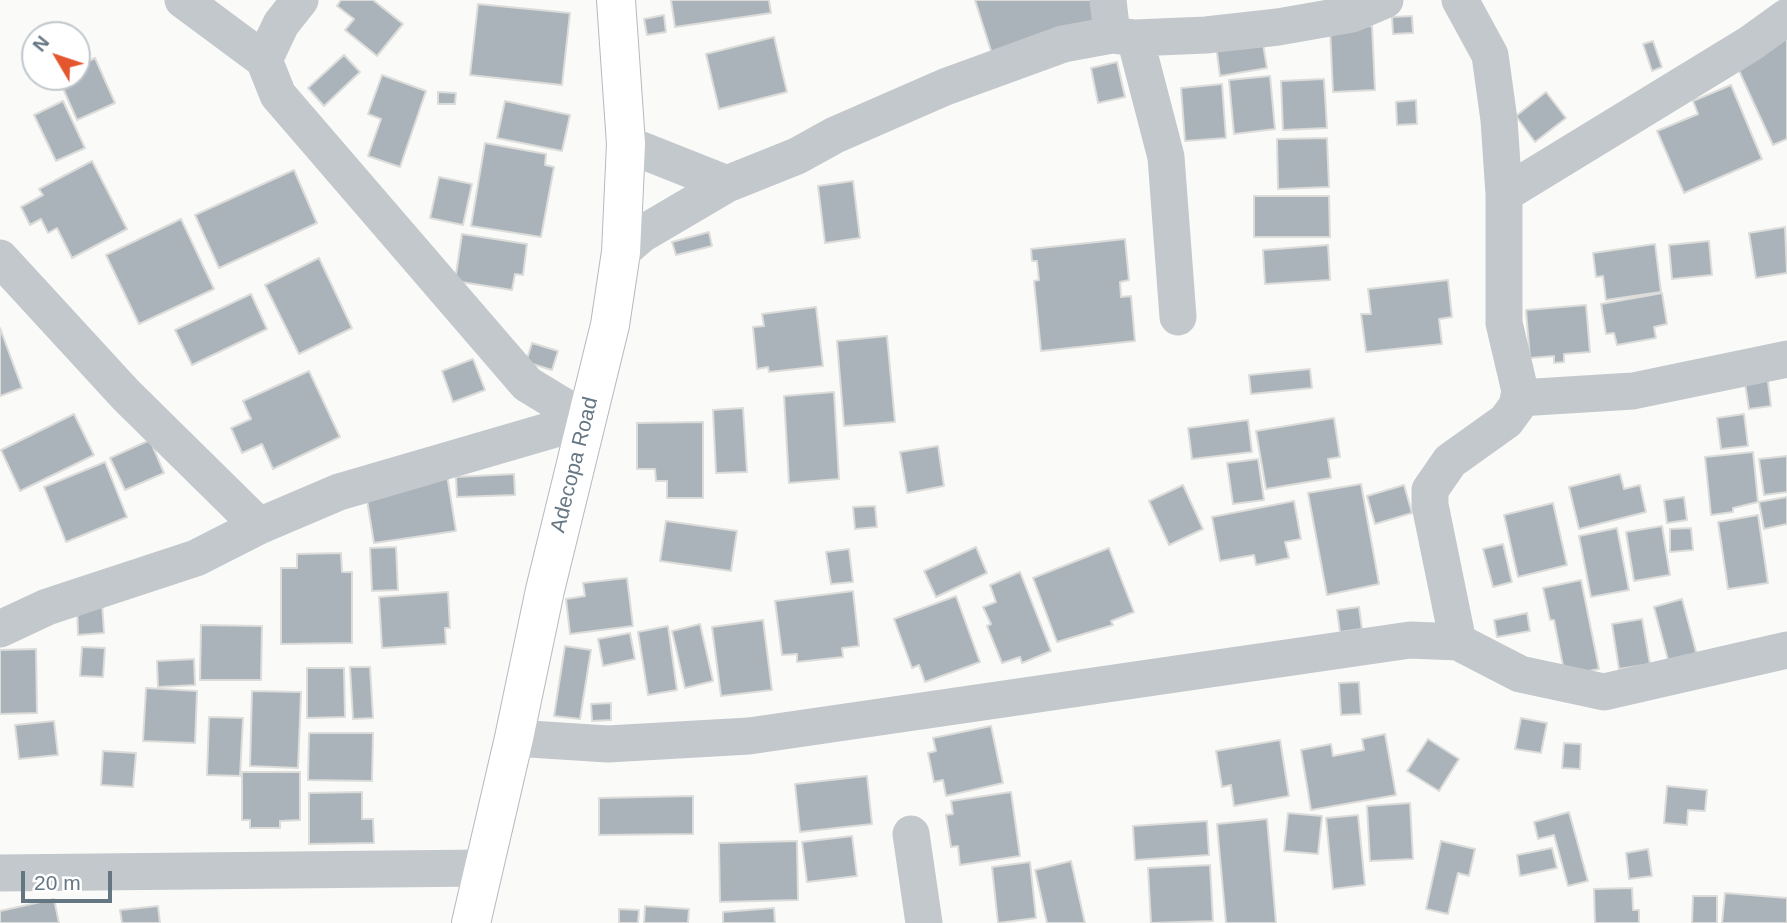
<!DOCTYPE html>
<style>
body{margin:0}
#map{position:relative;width:1787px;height:923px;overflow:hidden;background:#fafaf8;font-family:Helvetica,sans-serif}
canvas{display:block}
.north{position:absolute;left:21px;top:21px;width:70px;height:70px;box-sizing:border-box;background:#fff;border:2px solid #c1c8cd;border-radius:50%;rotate:309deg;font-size:19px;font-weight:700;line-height:28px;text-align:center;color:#657683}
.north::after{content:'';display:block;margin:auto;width:24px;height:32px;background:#e4572e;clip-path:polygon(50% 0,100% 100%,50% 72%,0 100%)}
.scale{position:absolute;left:21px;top:871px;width:91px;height:32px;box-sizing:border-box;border:4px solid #657683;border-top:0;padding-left:9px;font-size:21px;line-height:24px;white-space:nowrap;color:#657683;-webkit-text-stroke:5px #fff;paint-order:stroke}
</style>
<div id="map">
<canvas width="1787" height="923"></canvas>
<div class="north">N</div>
<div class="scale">20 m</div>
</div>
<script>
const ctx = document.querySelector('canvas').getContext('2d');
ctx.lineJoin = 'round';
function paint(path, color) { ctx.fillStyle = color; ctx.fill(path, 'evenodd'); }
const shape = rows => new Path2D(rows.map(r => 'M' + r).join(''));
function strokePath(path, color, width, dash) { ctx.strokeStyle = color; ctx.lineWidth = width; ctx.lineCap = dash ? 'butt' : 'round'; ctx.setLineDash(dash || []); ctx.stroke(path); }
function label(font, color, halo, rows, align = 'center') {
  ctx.font = font + ' Helvetica,sans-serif'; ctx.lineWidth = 7; ctx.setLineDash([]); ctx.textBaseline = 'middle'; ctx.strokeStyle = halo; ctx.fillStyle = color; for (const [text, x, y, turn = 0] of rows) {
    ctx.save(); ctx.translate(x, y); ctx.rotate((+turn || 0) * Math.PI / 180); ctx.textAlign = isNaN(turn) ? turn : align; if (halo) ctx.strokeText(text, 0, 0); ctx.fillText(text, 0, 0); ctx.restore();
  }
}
const building = shape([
 [341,0,373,0,403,24,377,56,345,30,354,19,337,6,341,0],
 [671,0,769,0,771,13,675,27,671,0],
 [975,0,1092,0,1099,21,992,54,975,0],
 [478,4,570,13,562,85,470,75,478,4],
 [664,15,666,32,647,35,644,19,664,15],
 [1412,16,1413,33,1393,34,1392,17,1412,16],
 [1372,26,1375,90,1333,92,1330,29,1372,26],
 [774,37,787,92,719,109,706,54,774,37],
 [1262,38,1267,68,1220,76,1216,46,1262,38],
 [1787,38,1787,139,1773,145,1735,62,1787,38],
 [1653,41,1662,67,1652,71,1643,44,1653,41],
 [344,55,360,72,324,106,308,88,344,55],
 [95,58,115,103,77,120,58,77,77,77,77,67,95,58],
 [1117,62,1125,97,1098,103,1091,68,1117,62],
 [382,75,426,91,400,167,368,156,381,119,368,114,382,75],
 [1270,76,1275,129,1234,134,1229,80,1270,76],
 [1324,79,1327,128,1283,130,1281,81,1324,79],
 [1222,84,1226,138,1185,141,1181,88,1222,84],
 [1731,85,1762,159,1684,193,1657,131,1698,114,1693,101,1731,85],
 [438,92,456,93,455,104,438,104,438,92],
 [1546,92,1566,118,1535,142,1516,116,1546,92],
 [1416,100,1417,124,1397,125,1396,102,1416,100],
 [63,101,85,148,56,161,34,115,63,101],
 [505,101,570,115,562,151,497,138,505,101],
 [1327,138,1329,187,1278,189,1277,139,1327,138],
 [485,143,546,154,545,165,554,167,541,237,471,226,485,143],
 [92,161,127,229,72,258,57,228,48,233,41,219,30,225,21,207,43,195,39,189,92,161],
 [294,170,317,223,219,268,195,215,294,170],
 [439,177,472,184,463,225,430,218,439,177],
 [853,181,860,238,825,243,818,186,853,181],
 [1254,196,1329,196,1330,237,1254,237,1254,196],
 [181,219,214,289,139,324,106,255,181,219],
 [1785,227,1787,273,1756,278,1749,233,1785,227],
 [709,232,712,246,676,255,672,242,709,232],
 [462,234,527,244,523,275,515,274,512,290,455,281,462,234],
 [1125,239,1129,280,1120,282,1121,297,1131,296,1135,341,1041,351,1034,281,1039,280,1037,261,1032,261,1031,249,1125,239],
 [1709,241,1712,275,1672,279,1669,245,1709,241],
 [1655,244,1661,292,1606,300,1603,276,1596,277,1593,253,1655,244],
 [1328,245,1330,280,1265,284,1263,250,1328,245],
 [319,258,352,328,299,354,265,285,319,258],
 [1448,280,1452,317,1439,319,1442,344,1366,352,1361,314,1371,314,1368,289,1448,280],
 [1662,293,1667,324,1654,327,1656,338,1617,345,1614,333,1606,334,1601,304,1662,293],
 [251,294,267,329,192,365,175,330,251,294],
 [1586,305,1590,352,1564,354,1564,362,1554,363,1554,356,1530,358,1526,310,1586,305],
 [816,307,823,366,769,372,768,367,757,369,753,327,764,326,762,314,816,307],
 [0,328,22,388,0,396,0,328],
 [887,336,895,422,844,426,837,341,887,336],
 [532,343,558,351,552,370,526,362,532,343],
 [473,359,485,390,453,402,442,371,473,359],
 [1310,369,1312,388,1251,394,1249,375,1310,369],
 [309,371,340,437,273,469,262,444,242,453,231,428,251,419,243,401,309,371],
 [1767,374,1771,406,1749,409,1744,377,1767,374],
 [834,392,839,479,789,483,784,396,834,392],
 [743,408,747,472,716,473,713,410,743,408],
 [74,414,94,455,20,491,1,450,74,414],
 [1744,414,1748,446,1721,449,1717,418,1744,414],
 [1334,418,1340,457,1328,459,1331,478,1266,489,1256,431,1334,418],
 [1248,420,1252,452,1192,459,1188,428,1248,420],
 [703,422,703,498,667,498,667,481,656,481,655,469,637,469,637,423,703,422],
 [150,440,164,473,125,490,110,458,150,440],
 [938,446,944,486,907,493,900,452,938,446],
 [1753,452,1758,502,1733,508,1733,512,1711,515,1705,457,1753,452],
 [1787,456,1787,492,1764,495,1759,459,1787,456],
 [1258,459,1264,500,1233,504,1227,463,1258,459],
 [105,462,127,517,66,542,44,487,105,462],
 [514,474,515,495,457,497,456,477,514,474],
 [1620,474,1624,489,1640,485,1646,512,1579,529,1569,487,1620,474],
 [447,475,456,531,374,543,365,488,447,475],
 [1361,484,1379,584,1327,595,1308,493,1361,484],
 [1183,485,1203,529,1169,545,1149,501,1183,485],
 [1404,485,1412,513,1375,524,1367,496,1404,485],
 [1684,497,1687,520,1667,523,1664,500,1684,497],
 [1787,497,1787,524,1764,529,1759,502,1787,497],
 [1294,501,1301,539,1285,542,1289,558,1256,565,1254,555,1220,561,1212,517,1294,501],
 [1553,503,1567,565,1518,577,1504,515,1553,503],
 [875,506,877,527,855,529,853,507,875,506],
 [1758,515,1768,583,1728,589,1718,522,1758,515],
 [666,521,737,531,731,571,660,561,666,521],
 [1662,526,1670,575,1634,581,1626,532,1662,526],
 [1617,528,1629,590,1591,597,1579,536,1617,528],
 [1691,528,1693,550,1670,552,1670,529,1691,528],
 [1503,544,1512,582,1493,587,1483,549,1503,544],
 [396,547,398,590,372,591,370,548,396,547],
 [976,547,987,573,936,597,924,571,976,547],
 [1109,548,1134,612,1111,621,1113,625,1057,642,1033,578,1109,548],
 [849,549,853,582,831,584,826,552,849,549],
 [341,553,342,572,352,572,352,643,281,644,281,568,297,568,297,554,341,553],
 [1020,572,1051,651,1022,663,1020,657,1002,663,987,626,991,624,983,607,996,602,990,585,1020,572],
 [627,578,633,626,570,634,566,599,585,596,583,583,627,578],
 [1581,580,1599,669,1565,676,1554,620,1550,620,1543,588,1581,580],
 [853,591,859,646,842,648,843,657,797,662,797,654,782,655,775,601,853,591],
 [448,592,450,628,445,628,446,644,382,648,379,597,448,592],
 [956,596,980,662,925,682,919,665,912,668,894,619,956,596],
 [1682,599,1698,659,1670,667,1654,607,1682,599],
 [102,602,104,633,78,635,77,604,102,602],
 [1359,607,1362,629,1340,632,1337,610,1359,607],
 [1527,613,1530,631,1497,637,1494,620,1527,613],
 [1642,619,1650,664,1619,669,1612,624,1642,619],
 [763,620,772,690,721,696,712,627,763,620],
 [700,624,713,681,685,688,672,631,700,624],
 [201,625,262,626,261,680,200,680,201,625],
 [668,626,677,690,648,695,638,632,668,626],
 [630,633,635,659,603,666,598,639,630,633],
 [565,646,591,650,580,719,554,716,565,646],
 [82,647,105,648,103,677,80,676,82,647],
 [36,649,37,713,0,714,0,650,36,649],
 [194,659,195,685,158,687,157,661,194,659],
 [350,667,370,667,373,718,353,719,350,667],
 [307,668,344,668,345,717,307,718,307,668],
 [1359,682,1361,714,1341,715,1339,683,1359,682],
 [146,688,197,691,195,743,143,741,146,688],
 [252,691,301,692,298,768,250,766,252,691],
 [611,703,611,720,592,721,591,704,611,703],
 [209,717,243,718,240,776,207,775,209,717],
 [1521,718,1547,723,1541,753,1515,749,1521,718],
 [54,721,58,755,19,759,15,725,54,721],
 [991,726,1003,783,946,796,943,780,934,782,928,753,936,751,933,738,991,726],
 [309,733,373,733,372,781,308,780,309,733],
 [1385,734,1396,795,1311,810,1301,750,1331,744,1333,756,1364,750,1362,739,1385,734],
 [1428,739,1459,759,1439,791,1407,771,1428,739],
 [1280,740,1289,796,1234,806,1231,785,1222,787,1216,751,1280,740],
 [1564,743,1581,744,1580,769,1562,768,1564,743],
 [103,751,136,753,133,787,101,785,103,751],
 [242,772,300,772,300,820,280,821,280,828,250,828,250,820,242,820,242,772],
 [867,776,872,824,800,832,795,784,867,776],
 [1667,786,1707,790,1705,811,1688,810,1687,825,1664,823,1667,786],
 [362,792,362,819,373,819,374,843,309,844,309,793,362,792],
 [1011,792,1020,856,960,865,958,846,951,847,946,815,953,814,951,801,1011,792],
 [693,796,693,834,599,835,599,798,693,796],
 [1410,803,1413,859,1370,861,1367,806,1410,803],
 [1569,812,1588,881,1568,886,1554,835,1538,839,1534,822,1569,812],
 [1288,813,1322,816,1318,854,1284,851,1288,813],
 [1358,815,1365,885,1333,889,1326,818,1358,815],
 [1267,819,1276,923,1226,923,1217,824,1267,819],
 [1207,821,1209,855,1135,860,1133,826,1207,821],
 [852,836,857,876,807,882,802,842,852,836],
 [797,841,798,900,720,902,719,843,797,841],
 [1441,841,1475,849,1469,876,1458,873,1448,914,1426,909,1441,841],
 [1552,848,1557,868,1520,876,1517,855,1552,848],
 [1648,849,1652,876,1629,879,1626,853,1648,849],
 [1071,861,1085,923,1047,923,1035,870,1071,861],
 [1030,862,1036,918,998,923,992,867,1030,862],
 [1210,865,1213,921,1151,923,1148,868,1210,865],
 [1632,888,1633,910,1639,910,1639,923,1595,923,1594,889,1632,888],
 [1725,893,1787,898,1787,923,1722,923,1725,893],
 [1693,896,1717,896,1717,923,1692,923,1693,896],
 [54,899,59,923,0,923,0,911,54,899],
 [158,906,160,923,122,923,120,910,158,906],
 [645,906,689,909,688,923,644,923,645,906],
 [774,908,775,923,723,923,723,912,774,908],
 [619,909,639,910,638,923,619,923,619,909]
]);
const street = shape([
 [183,0,264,60],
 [300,0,281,24,264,60,278,95,527,384,586,420],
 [1108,0,1112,35],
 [1135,38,1166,157,1178,317],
 [626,144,727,184,797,156,835,135,945,87,1063,44,1112,35,1135,38,1206,35,1278,27,1352,14,1385,0],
 [1504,194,1751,43,1787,17],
 [621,252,642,234,727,184],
 [0,258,126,395,259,526],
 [1519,398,1633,391,1787,359],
 [0,629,47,607,196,558,259,526,339,492,586,420],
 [1458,642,1430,505,1430,490,1450,461,1506,421,1517,406,1520,391,1504,323,1504,194,1499,120,1490,55,1460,0],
 [514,738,608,744,749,736,1410,640,1458,642,1520,674,1604,692,1787,650],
 [911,834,924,923],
 [0,873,484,868]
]);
const secondary = shape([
 [471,923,514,738,545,590,610,325,621,252,626,144,616,0]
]);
const streetNames = [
 ["Adecopa Road",575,465,-76]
];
paint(building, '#aab3b9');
strokePath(building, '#dcdcda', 2);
strokePath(secondary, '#b3babf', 40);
strokePath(street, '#c3c8cc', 37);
strokePath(secondary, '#fff', 38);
label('21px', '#657683', '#fff', streetNames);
</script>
